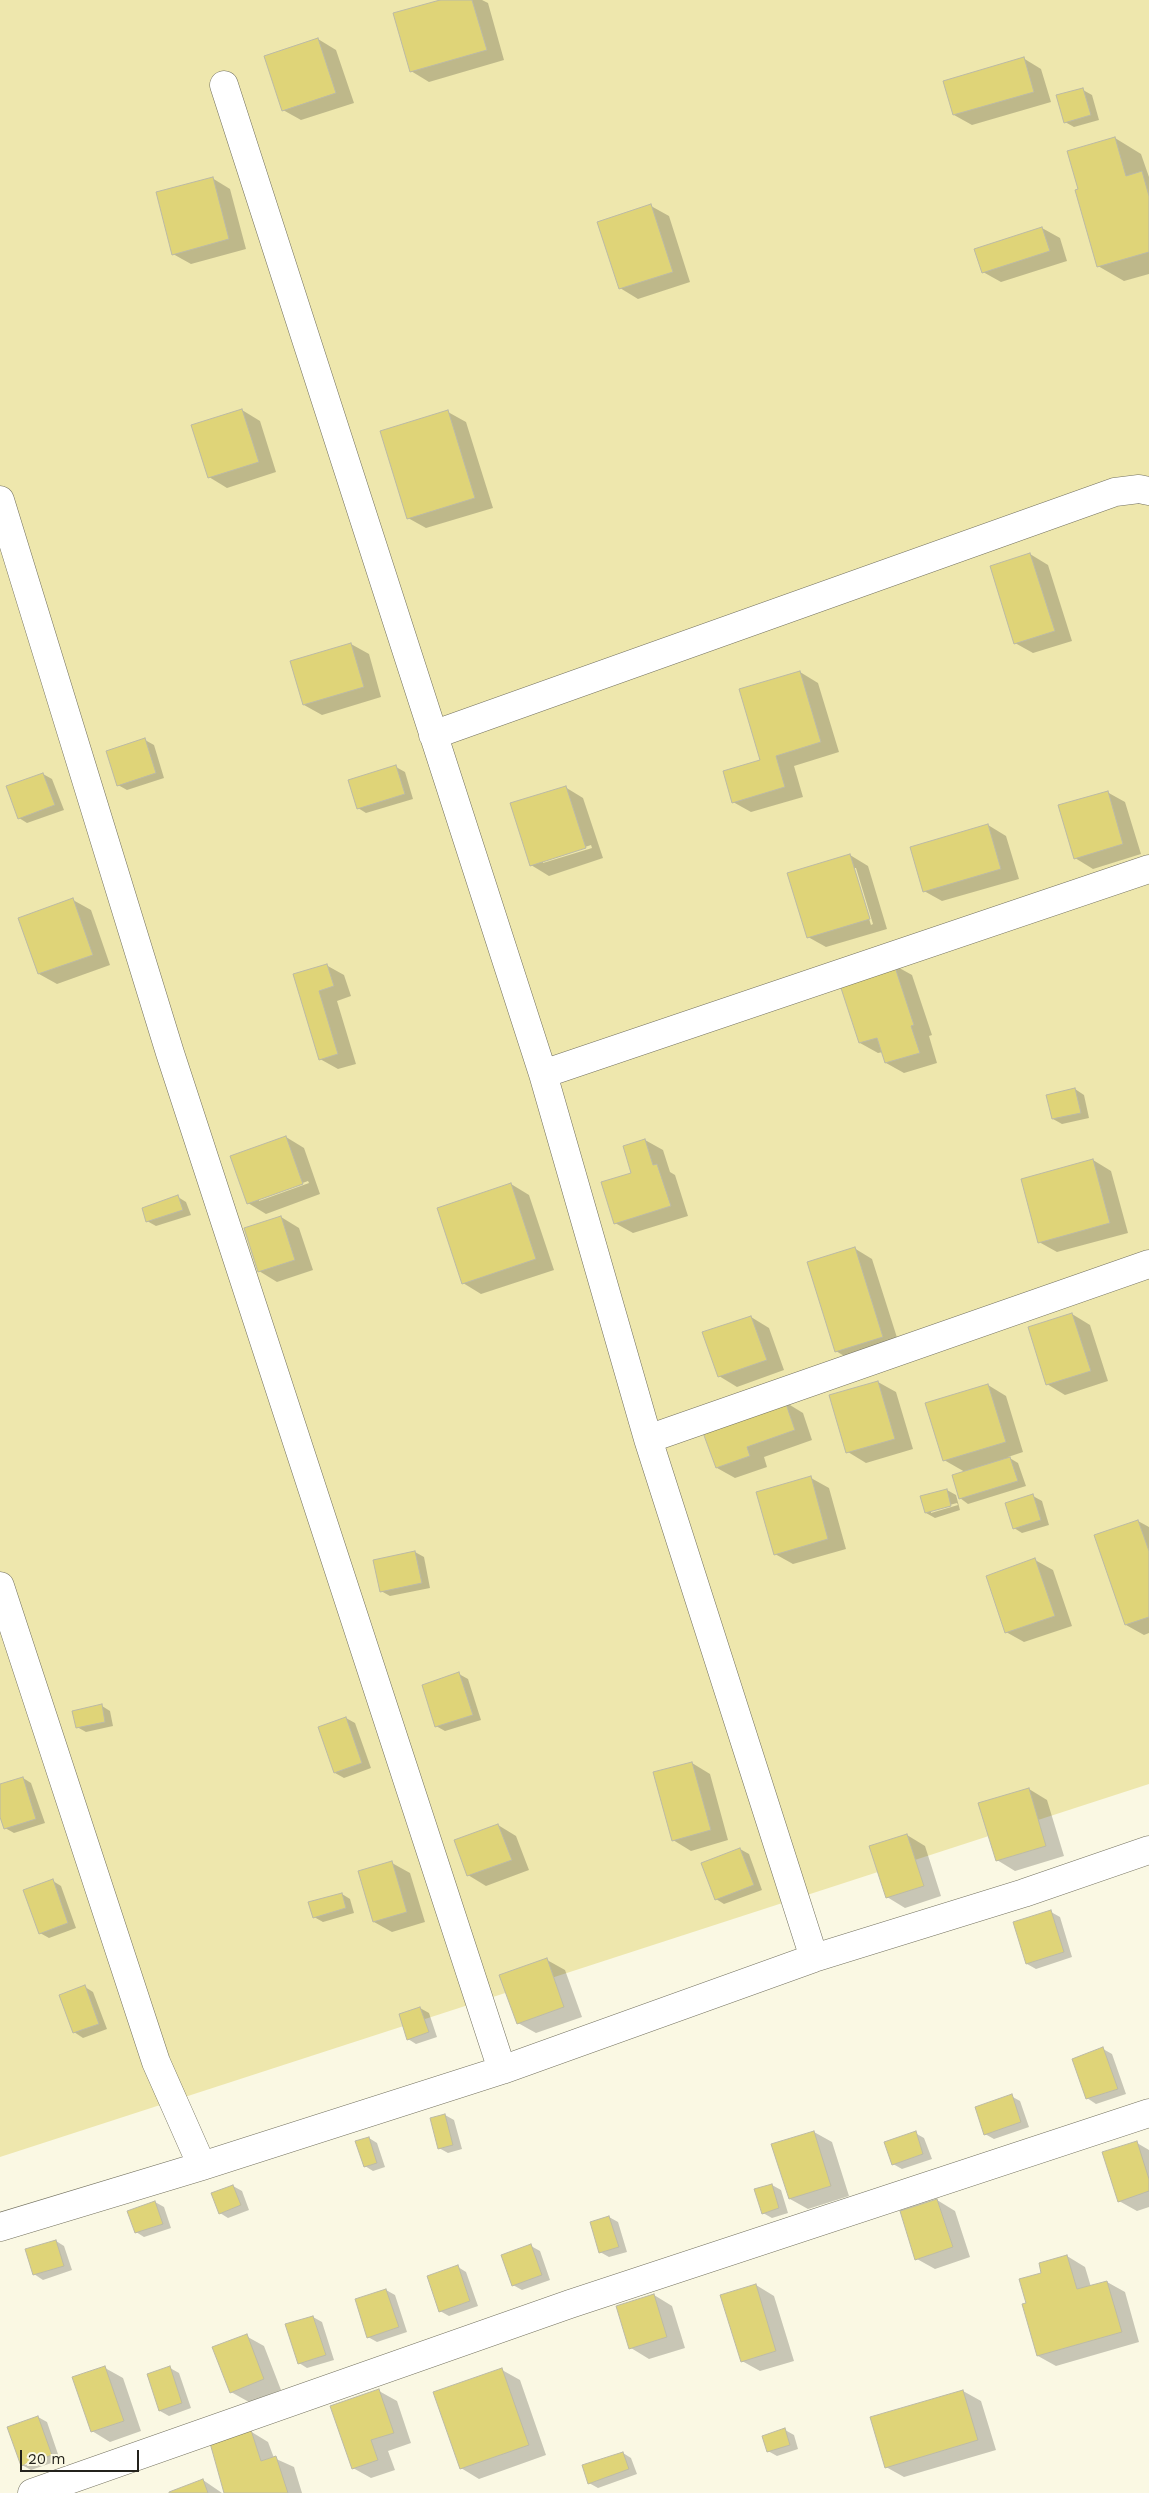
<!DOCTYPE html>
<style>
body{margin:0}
#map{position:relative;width:1149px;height:2493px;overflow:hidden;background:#faf8e3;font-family:"Work Sans",sans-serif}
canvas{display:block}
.scale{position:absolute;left:20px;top:2450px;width:119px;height:22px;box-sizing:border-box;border:2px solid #24231c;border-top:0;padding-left:6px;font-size:15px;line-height:18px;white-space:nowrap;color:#24231c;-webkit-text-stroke:4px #faf8e3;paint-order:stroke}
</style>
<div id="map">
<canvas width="1149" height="2493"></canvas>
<div class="scale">20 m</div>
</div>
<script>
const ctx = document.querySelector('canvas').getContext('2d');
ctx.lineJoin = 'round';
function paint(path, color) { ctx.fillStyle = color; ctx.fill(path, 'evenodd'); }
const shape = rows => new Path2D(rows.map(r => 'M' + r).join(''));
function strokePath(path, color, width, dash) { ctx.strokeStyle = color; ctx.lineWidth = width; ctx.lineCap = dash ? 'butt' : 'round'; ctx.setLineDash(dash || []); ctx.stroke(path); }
const green = shape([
 [0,0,1149,0,1149,1784,0,2157]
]);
const shadow = shape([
 [445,0,482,0,488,3,504,60,429,82,411,71],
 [318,39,336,50,354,103,301,120,283,110],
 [1023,58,1041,69,1051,102,972,125,954,115],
 [1083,90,1092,95,1099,120,1074,127,1065,122],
 [1115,138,1141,154,1149,177,1149,274,1124,281,1098,266],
 [212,178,230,189,246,249,191,264,173,254],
 [651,206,669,216,690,282,638,299,620,288],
 [1042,228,1060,238,1067,261,1001,282,983,272],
 [242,410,260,421,276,472,227,488,209,477],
 [448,412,466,422,493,508,426,528,408,518],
 [1030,554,1048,565,1072,641,1033,653,1015,643],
 [351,644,369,654,381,697,322,715,304,705],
 [800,672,818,683,839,752,794,766,803,797,751,812,733,802,762,761],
 [145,740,154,745,164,778,127,790,118,785],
 [396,767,405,772,413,799,366,813,358,808],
 [43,774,52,779,64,810,27,823,19,818],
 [565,787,583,798,603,858,549,876,531,865],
 [591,845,592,848,543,863,543,861],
 [1107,792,1125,802,1141,854,1093,869,1075,858],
 [988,825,1006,836,1019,879,942,901,924,891],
 [850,855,868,866,887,929,826,947,808,937],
 [853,868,856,868,873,924,871,925],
 [73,900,91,910,110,965,57,984,39,974],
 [326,965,344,975,351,996,337,1001,356,1064,338,1069,320,1059,294,975],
 [894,965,912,975,932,1035,929,1036,937,1063,904,1073,886,1063,883,1052,878,1053,860,1043],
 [1075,1089,1084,1095,1089,1118,1062,1124,1053,1119],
 [286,1137,304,1148,320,1194,266,1214,248,1203],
 [308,1181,309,1183,259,1201,259,1199],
 [645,1140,663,1150,670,1172,675,1175,688,1216,633,1233,615,1223],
 [1093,1160,1111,1171,1128,1233,1057,1252,1039,1242],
 [511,1184,529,1195,554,1270,481,1294,463,1283],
 [178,1197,186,1202,191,1215,156,1226,147,1221],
 [281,1217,299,1228,313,1270,277,1282,259,1271],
 [854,1248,872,1259,900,1347,854,1362,836,1351],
 [1072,1314,1090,1325,1108,1381,1065,1395,1047,1384],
 [751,1317,769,1328,784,1370,737,1387,719,1376],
 [878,1382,896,1392,913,1449,866,1463,848,1452],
 [988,1385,1006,1396,1023,1452,1008,1457,1018,1463,1026,1486,968,1504,960,1498,965,1472,944,1460],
 [785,1402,803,1413,812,1440,764,1457,767,1467,735,1478,717,1468],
 [811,1478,829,1488,846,1549,793,1564,775,1554],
 [947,1490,956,1495,960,1510,935,1518,926,1513],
 [957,1503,958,1505,931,1513,931,1510],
 [1033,1496,1042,1501,1049,1525,1022,1533,1014,1528],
 [1138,1521,1149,1527,1149,1633,1144,1635,1126,1625],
 [415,1552,424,1557,430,1588,390,1596,381,1591],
 [1035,1560,1053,1570,1072,1626,1024,1642,1006,1632],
 [459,1674,468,1679,481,1720,445,1731,436,1726],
 [102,1706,110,1711,113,1726,86,1732,77,1727],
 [346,1718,355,1723,371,1768,344,1778,335,1773,319,1728],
 [692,1763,710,1774,728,1840,691,1851,673,1840],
 [23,1778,31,1783,45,1823,14,1833,5,1828,0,1813,0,1785],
 [1029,1789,1047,1800,1064,1856,1015,1871,997,1860],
 [498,1825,516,1836,529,1870,486,1886,468,1875],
 [907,1835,925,1846,941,1896,905,1908,887,1897],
 [740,1849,749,1854,762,1890,724,1904,716,1899],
 [392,1863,410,1873,425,1922,392,1932,374,1922],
 [53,1881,61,1886,76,1928,49,1938,40,1933],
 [342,1894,350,1899,354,1913,323,1922,314,1917],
 [1051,1912,1060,1917,1072,1957,1036,1969,1027,1964],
 [547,1960,565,1970,582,2017,536,2033,518,2023],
 [85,1987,93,1992,107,2029,83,2038,74,2032],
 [420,2008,429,2013,437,2037,416,2044,408,2039],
 [1103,2049,1112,2054,1126,2094,1096,2104,1087,2098],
 [1011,2096,1020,2101,1029,2127,994,2139,985,2134],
 [445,2115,454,2120,462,2149,448,2153,439,2148],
 [814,2132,832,2142,849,2196,808,2209,790,2199],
 [915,2133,924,2138,932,2159,902,2169,893,2164],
 [369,2138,377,2143,385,2167,373,2171,365,2166],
 [1137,2143,1149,2150,1149,2207,1137,2211,1119,2201],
 [772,2185,781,2190,788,2213,772,2218,763,2213,756,2190],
 [233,2186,242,2191,249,2210,228,2218,220,2213],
 [937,2200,955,2211,970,2257,935,2269,917,2259],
 [155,2202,164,2207,171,2228,144,2237,136,2232],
 [609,2217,618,2222,627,2252,609,2257,600,2252],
 [56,2241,64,2246,72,2270,43,2280,34,2274],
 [531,2246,540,2251,550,2280,522,2290,513,2285],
 [1067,2256,1085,2267,1091,2287,1107,2282,1125,2292,1139,2342,1056,2366,1038,2356,1027,2304,1043,2274],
 [458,2267,466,2272,478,2306,449,2316,440,2311],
 [756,2285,774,2296,794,2361,760,2371,742,2361],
 [386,2290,395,2295,407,2332,377,2342,368,2337],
 [654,2295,672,2306,685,2348,649,2359,631,2348],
 [313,2317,322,2322,334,2360,307,2368,299,2363],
 [246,2336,264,2346,281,2390,249,2402,231,2392],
 [105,2368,123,2378,141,2431,110,2442,92,2431],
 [170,2368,179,2373,191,2408,169,2416,160,2411,148,2375],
 [502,2370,520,2380,546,2455,479,2479,461,2468],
 [379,2391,397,2401,411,2443,388,2451,395,2470,371,2478,353,2468],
 [963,2391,981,2401,996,2450,904,2477,886,2467],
 [38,2417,47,2422,60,2460,31,2470,22,2465],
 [785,2430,794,2435,798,2449,777,2456,768,2451],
 [250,2431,268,2442,274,2458,294,2467,302,2493,225,2493],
 [623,2453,631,2458,637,2474,598,2488,589,2483],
 [203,2480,222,2493,170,2493]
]);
const building = shape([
 [440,0,472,0,487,50,410,72,393,13,440,0],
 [318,38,336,93,282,111,264,56,318,38],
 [1024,57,1034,92,953,115,943,81,1024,57],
 [1083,88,1091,115,1064,123,1056,95,1083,88],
 [1115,137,1126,176,1142,171,1149,196,1149,252,1097,267,1075,190,1078,189,1067,151,1115,137],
 [213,177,229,239,172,255,156,192,213,177],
 [651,204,673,272,619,289,597,222,651,204],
 [1042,227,1050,251,982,273,974,249,1042,227],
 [242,409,259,462,208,478,191,425,242,409],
 [448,410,475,498,407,519,380,431,448,410],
 [1030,553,1055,631,1014,644,990,566,1030,553],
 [351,643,364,687,303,705,290,661,351,643],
 [800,671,821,742,776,756,785,787,732,803,723,771,760,760,739,689,800,671],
 [145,738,156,773,117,786,106,751,145,738],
 [396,765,405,794,357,809,348,780,396,765],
 [43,773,55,805,18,819,6,786,43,773],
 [566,786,586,848,530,866,510,803,566,786],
 [1108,791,1123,844,1074,859,1058,805,1108,791],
 [988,824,1001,869,923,892,910,847,988,824],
 [850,854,870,919,807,938,787,873,850,854],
 [73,898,93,955,38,974,18,918,73,898],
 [327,964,334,986,319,991,338,1054,319,1060,293,974,327,964],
 [894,964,914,1025,911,1026,920,1053,885,1063,877,1038,859,1043,839,982,894,964],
 [1075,1088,1081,1113,1052,1119,1046,1095,1075,1088],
 [286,1136,303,1184,247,1204,230,1156,286,1136],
 [645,1139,653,1165,657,1164,671,1206,614,1224,601,1182,631,1173,623,1146,645,1139],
 [1093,1159,1110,1223,1038,1243,1021,1179,1093,1159],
 [511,1183,536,1259,462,1284,437,1208,511,1183],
 [178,1195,183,1210,146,1222,142,1208,178,1195],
 [281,1216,295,1260,258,1272,244,1228,281,1216],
 [855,1247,883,1337,835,1352,807,1262,855,1247],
 [1072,1313,1091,1371,1046,1385,1028,1327,1072,1313],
 [751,1316,767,1360,718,1377,702,1332,751,1316],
 [878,1381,895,1439,846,1453,829,1395,878,1381],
 [988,1384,1006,1442,943,1461,925,1403,988,1384],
 [785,1401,795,1430,747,1447,750,1456,716,1468,702,1430,785,1401],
 [1010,1457,1018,1481,959,1499,952,1475,1010,1457],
 [811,1476,828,1539,774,1555,756,1492,811,1476],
 [947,1489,951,1506,925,1513,920,1496,947,1489],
 [1033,1494,1041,1520,1013,1529,1005,1503,1033,1494],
 [1138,1520,1149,1551,1149,1617,1125,1625,1094,1535,1138,1520],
 [415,1551,422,1583,380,1592,373,1560,415,1551],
 [1035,1558,1055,1616,1005,1633,986,1576,1035,1558],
 [459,1672,473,1715,435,1727,422,1685,459,1672],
 [102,1704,105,1722,76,1728,72,1711,102,1704],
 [346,1717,362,1763,334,1773,318,1727,346,1717],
 [692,1762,711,1830,672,1841,653,1772,692,1762],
 [23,1777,36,1819,4,1829,0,1817,0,1784,23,1777],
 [1029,1788,1046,1846,996,1861,978,1803,1029,1788],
 [498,1824,512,1860,467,1876,454,1840,498,1824],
 [907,1834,924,1886,886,1898,869,1846,907,1834],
 [740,1848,754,1885,715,1900,701,1863,740,1848],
 [392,1861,407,1912,373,1922,358,1871,392,1861],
 [53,1879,68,1923,39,1934,23,1890,53,1879],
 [342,1893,346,1908,313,1918,308,1902,342,1893],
 [1051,1910,1064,1952,1026,1964,1013,1922,1051,1910],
 [547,1958,564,2007,517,2024,499,1975,547,1958],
 [85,1985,99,2024,73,2033,59,1995,85,1985],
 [420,2007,429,2032,407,2040,399,2014,420,2007],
 [1103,2047,1118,2089,1086,2099,1072,2059,1103,2047],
 [1012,2094,1021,2122,984,2135,975,2107,1012,2094],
 [445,2114,453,2145,438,2149,430,2118,445,2114],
 [814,2131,831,2186,789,2199,771,2144,814,2131],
 [916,2131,923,2154,892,2165,884,2142,916,2131],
 [369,2137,377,2163,364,2167,355,2141,369,2137],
 [1137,2141,1149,2179,1149,2191,1118,2202,1102,2152,1137,2141],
 [772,2184,779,2208,762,2214,754,2189,772,2184],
 [233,2185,241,2205,219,2214,211,2193,233,2185],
 [937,2199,953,2247,915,2260,900,2211,937,2199],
 [155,2201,163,2224,135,2233,127,2211,155,2201],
 [609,2216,619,2247,599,2253,590,2222,609,2216],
 [56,2240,64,2266,33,2275,25,2249,56,2240],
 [531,2244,542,2275,512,2286,501,2255,531,2244],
 [1067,2255,1077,2289,1107,2281,1122,2332,1037,2356,1022,2304,1026,2303,1019,2279,1041,2273,1039,2263,1067,2255],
 [458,2265,470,2301,439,2312,427,2276,458,2265],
 [756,2284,776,2351,741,2362,720,2295,756,2284],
 [386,2289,399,2327,367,2338,355,2299,386,2289],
 [654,2294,667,2337,629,2349,616,2306,654,2294],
 [313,2316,326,2355,298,2364,285,2324,313,2316],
 [247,2334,264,2379,230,2393,212,2347,247,2334],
 [105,2366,124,2421,91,2432,72,2377,105,2366],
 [170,2366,182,2403,159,2411,147,2374,170,2366],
 [502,2368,529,2445,460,2469,433,2392,502,2368],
 [379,2389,394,2433,371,2440,378,2460,352,2469,330,2406,379,2389],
 [963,2390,978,2440,885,2468,870,2417,963,2390],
 [38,2416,52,2455,21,2466,7,2427,38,2416],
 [785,2428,790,2445,767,2452,762,2436,785,2428],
 [251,2430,261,2461,276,2456,288,2493,224,2493,210,2443,251,2430],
 [623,2452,629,2469,588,2484,582,2465,623,2452],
 [203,2479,208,2493,169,2493,169,2492,203,2479]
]);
const minor = shape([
 [224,85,543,1074,648,1439,814,1958],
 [0,500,170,1053,502,2070],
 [433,735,1115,492,1139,489,1149,491],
 [543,1074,1149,869],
 [648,1439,1149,1264],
 [0,1586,156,2062,202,2166],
 [0,2227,202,2166,502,2070,814,1958,1024,1893,1149,1850],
 [32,2493,570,2304,1149,2113]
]);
paint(green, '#eee7ad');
paint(shadow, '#0003');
paint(building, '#dfd478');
strokePath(building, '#bcbaa6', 1);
strokePath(minor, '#73715f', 29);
strokePath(minor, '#fff', 28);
</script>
